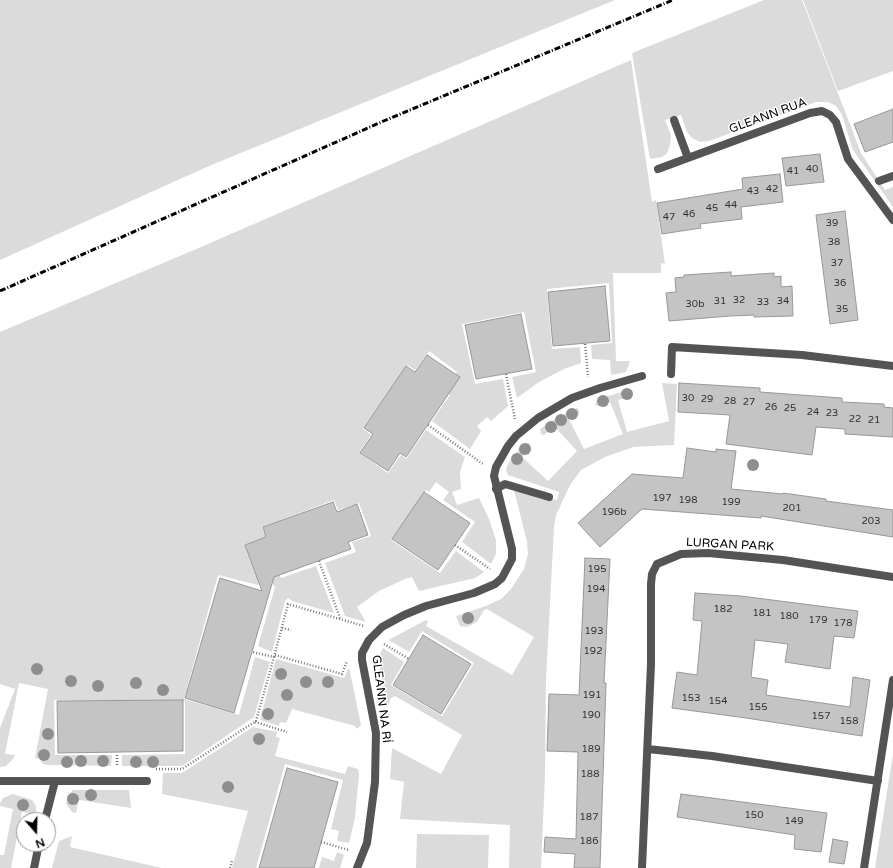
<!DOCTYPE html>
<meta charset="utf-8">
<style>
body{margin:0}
#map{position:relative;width:893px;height:868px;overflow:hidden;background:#fff;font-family:"Varela Round",sans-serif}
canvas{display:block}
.north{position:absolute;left:16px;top:812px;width:40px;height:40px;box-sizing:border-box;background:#fff;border:1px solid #999;border-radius:50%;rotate:160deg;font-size:11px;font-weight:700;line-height:16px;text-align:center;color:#000}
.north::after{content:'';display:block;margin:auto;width:14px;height:18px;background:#000;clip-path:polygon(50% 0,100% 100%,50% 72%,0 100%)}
</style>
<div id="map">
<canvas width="893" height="868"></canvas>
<div class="north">N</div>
</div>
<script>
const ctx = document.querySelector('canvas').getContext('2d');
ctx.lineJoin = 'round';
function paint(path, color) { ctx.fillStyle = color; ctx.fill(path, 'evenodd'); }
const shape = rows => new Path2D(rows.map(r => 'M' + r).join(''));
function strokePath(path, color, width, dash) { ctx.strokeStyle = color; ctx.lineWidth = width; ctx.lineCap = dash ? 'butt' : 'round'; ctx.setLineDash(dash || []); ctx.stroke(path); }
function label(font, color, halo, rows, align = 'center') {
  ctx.font = font + ' "Varela Round",sans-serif'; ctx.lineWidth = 3; ctx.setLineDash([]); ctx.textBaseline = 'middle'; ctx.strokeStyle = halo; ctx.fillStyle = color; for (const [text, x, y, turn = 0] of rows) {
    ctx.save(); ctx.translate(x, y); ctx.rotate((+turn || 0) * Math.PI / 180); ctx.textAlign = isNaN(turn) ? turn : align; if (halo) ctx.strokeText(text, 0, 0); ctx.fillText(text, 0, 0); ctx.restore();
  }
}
const green = shape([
 [0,0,615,0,209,166,0,260],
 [764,0,802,0,861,153,885,190,893,187,893,207,853,150,842,115,836,106,828,102,816,102,709,141,700,142,692,138,687,132,681,115,665,120,671,135,670,145,667,153,662,157,650,159,632,53],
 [803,0,893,0,893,71,838,91],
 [631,60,652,202,656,200,665,264,661,263,661,273,613,273,616,361,630,361,626,372,611,375,610,360,592,359,591,345,612,343,609,283,547,289,552,349,580,347,581,363,564,369,539,382,517,398,512,377,536,372,524,312,462,324,475,384,503,379,508,406,491,421,487,417,477,426,481,431,470,449,432,421,450,395,445,390,457,372,429,351,415,370,407,365,363,429,371,435,359,453,388,473,401,455,406,459,426,430,465,457,460,472,461,489,452,492,457,505,479,498,489,519,496,540,496,554,491,564,462,542,475,522,443,500,449,492,436,482,429,492,426,490,391,540,440,573,456,551,484,572,475,578,419,591,412,577,405,579,379,591,357,607,366,622,345,616,325,563,356,552,352,542,371,536,359,503,338,510,334,500,262,527,266,537,245,545,256,576,277,569,281,578,316,566,334,613,292,601,288,598,285,601,272,652,258,646,275,587,272,583,260,579,258,585,218,575,184,699,239,715,255,657,270,662,254,717,182,766,122,766,122,755,185,754,185,701,54,700,55,755,112,755,111,766,47,765,43,764,39,758,35,758,48,689,19,683,5,754,15,755,13,759,6,766,0,767,0,728,15,689,0,684,0,332,201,247],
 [662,383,677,384,674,445,633,447,605,457,581,470,570,485,556,515,554,527,546,680,545,776,541,868,509,868,510,825,400,819,404,782,390,779,392,748,441,774,462,735,395,696,390,699,389,705,387,705,379,664,380,654,383,648,404,662,391,685,442,716,474,663,422,631,409,652,389,640,392,638,426,620,428,621,426,626,512,675,534,637,487,609,484,610,477,622,467,627,460,626,456,616,486,606,501,599,511,589,524,569,528,554,527,542,514,490,518,489,557,500,559,492,508,475,506,470,508,464,523,444,529,443,531,446,522,457,548,481,577,451,555,427,544,435,541,434,540,429,558,417,577,408,579,410,579,414,569,419,584,449,623,434,610,402,597,406,595,405,598,399,615,394,629,390,632,391,631,396,618,400,627,432,669,421],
 [276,659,344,678,349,667,361,725,357,729,355,726,292,709,286,723,280,722,279,726,260,720],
 [253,727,277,732,276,737,280,738,275,756,345,774,348,766,358,769,359,774,355,818,349,843,337,841,339,831,331,829,343,780,285,764,256,868,232,868,248,811,162,794,163,773,182,773],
 [893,754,893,868,875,868],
 [73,790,129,790,131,808,79,800,76,813,72,812,66,804,68,795],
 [13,794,32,800,36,806,36,811,35,814,22,812,11,868,0,868,0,855,4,855,13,809,0,806,0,803,3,798],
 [417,834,489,835,488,868,416,868],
 [72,836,70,847,162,868,52,868,59,841],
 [337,852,344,855,340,868,319,868,322,857,334,861]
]);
const building = shape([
 [893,109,893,142,865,152,854,124,893,109],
 [820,154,824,182,786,186,782,158,820,154],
 [780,174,783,202,741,207,742,219,700,224,701,228,662,234,657,203,743,189,742,178,780,174],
 [845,211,858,320,830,324,816,215,845,211],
 [731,272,731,276,774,273,774,277,781,276,781,287,792,286,793,316,754,317,754,315,730,316,669,321,666,293,676,292,675,278,684,277,684,275,731,272],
 [605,286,610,341,553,346,548,292,605,286],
 [521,314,532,369,476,379,465,325,521,314],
 [427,355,460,377,406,457,400,453,388,471,360,453,373,434,364,428,406,366,415,372,427,355],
 [679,383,760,388,760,392,842,398,842,402,884,404,884,407,893,408,893,437,845,434,845,429,816,427,812,455,726,444,730,415,678,412,679,383],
 [687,448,716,452,716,449,736,451,731,489,783,494,783,493,826,499,826,501,893,510,893,537,761,516,761,518,642,509,600,547,578,523,632,474,683,478,687,448],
 [424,492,470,523,438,570,392,539,424,492],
 [333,502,337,512,357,504,368,535,348,542,351,549,274,577,234,713,185,698,220,578,262,591,245,545,266,537,263,527,333,502],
 [585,558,610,559,604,683,606,683,600,868,574,868,575,854,544,852,545,837,576,839,578,752,547,751,549,694,579,695,585,558],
 [695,593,741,596,858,611,854,638,834,636,830,669,785,662,788,644,755,640,751,677,768,680,766,695,850,707,853,677,870,680,862,736,746,718,672,708,677,672,697,675,702,621,693,620,695,593],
 [423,635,471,664,441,714,393,685,423,635],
 [183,700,183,751,58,753,57,701,183,700],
 [287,768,338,782,314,868,259,868,287,768],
 [681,794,827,813,821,852,794,849,795,835,677,817,681,794],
 [833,839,848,842,844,864,829,862,833,839]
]);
const path = shape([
 [585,344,588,377],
 [506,374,515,419],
 [428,425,483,464],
 [455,545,490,569],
 [319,561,340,618],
 [282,628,291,630],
 [384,644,409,659],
 [275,655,342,674,347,661],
 [274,657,288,604,364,626],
 [255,722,287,732],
 [117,755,117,767],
 [156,769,182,769,256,721,274,657,252,652],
 [321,842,349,850],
 [230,868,232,861]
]);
const lane = shape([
 [496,489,505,484,549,497]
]);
const street = shape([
 [674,120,688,158],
 [658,169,810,113,822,111,830,115,836,122,848,159,893,220],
 [879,181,893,176],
 [671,374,672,347,802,355,893,366],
 [648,749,712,756,878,781],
 [0,781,147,781],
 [45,820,55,781],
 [34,868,39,844],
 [357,868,367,843,375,782,376,733,362,660,362,653,369,640,382,627,404,615,426,606,474,593,495,584,502,578,512,559,512,549,494,476,496,467,508,446,516,436,538,418,572,398,600,388,642,376],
 [642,868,651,664,651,584,652,574,657,564,681,554,708,553,783,560,893,577],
 [864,868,893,680]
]);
const rail = shape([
 [0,291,386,120,673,0]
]);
const trees = [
 [627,394],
 [603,401],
 [572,414],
 [561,420],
 [551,427],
 [525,449],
 [517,459],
 [753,465],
 [468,618],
 [37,669],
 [281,674],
 [71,681],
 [306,682],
 [328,682],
 [136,683],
 [98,686],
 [163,690],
 [287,695],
 [268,714],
 [48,734],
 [259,739],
 [44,755],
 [81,761],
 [103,761],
 [67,762],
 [136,762],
 [153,762],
 [228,787],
 [91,795],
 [73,799],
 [23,805]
];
const numberNames = [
 ["40",812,169],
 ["41",793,171],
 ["42",772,189],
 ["43",753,191],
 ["44",731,205],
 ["45",712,208],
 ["46",689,214],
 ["47",669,217],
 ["39",832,223],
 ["38",834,242],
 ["37",837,263],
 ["36",840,283],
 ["32",739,300],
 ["31",720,301],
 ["34",783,301],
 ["33",763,302],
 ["30b",695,304],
 ["35",842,309],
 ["30",688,398],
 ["29",707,399],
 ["28",730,401],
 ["27",749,402],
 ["26",771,407],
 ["25",790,408],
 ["24",813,412],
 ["23",832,413],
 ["22",855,419],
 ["21",874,420],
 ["197",662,498],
 ["198",688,500],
 ["199",731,502],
 ["201",792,508],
 ["196b",614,512],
 ["203",871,521],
 ["195",597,569],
 ["194",596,589],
 ["182",723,609],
 ["181",762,613],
 ["180",789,616],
 ["179",818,620],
 ["178",843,623],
 ["193",594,631],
 ["192",593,651],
 ["191",592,695],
 ["153",691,698],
 ["154",718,701],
 ["155",758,707],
 ["190",591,715],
 ["157",821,716],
 ["158",849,721],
 ["189",591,749],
 ["188",590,774],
 ["150",754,815],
 ["187",589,817],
 ["149",794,821],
 ["186",589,841]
];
const streetNames = [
 ["GLEANN RUA",768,116,-20],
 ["LURGAN PARK",730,545,3],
 ["GLEANN NA RÍ",381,699,83]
];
paint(green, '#dbdbdb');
paint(building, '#c4c4c4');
strokePath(building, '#989898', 1);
strokePath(path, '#767676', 2.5, [1, 2]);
strokePath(lane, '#545454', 8);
strokePath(street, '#545454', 8);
strokePath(rail, '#000', 3, [6, 2, 1, 2]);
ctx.fillStyle = '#8e8e8e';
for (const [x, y] of trees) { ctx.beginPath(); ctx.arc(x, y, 6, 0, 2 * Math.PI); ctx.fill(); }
label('10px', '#313131', null, numberNames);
label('12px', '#000', '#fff', streetNames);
</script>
